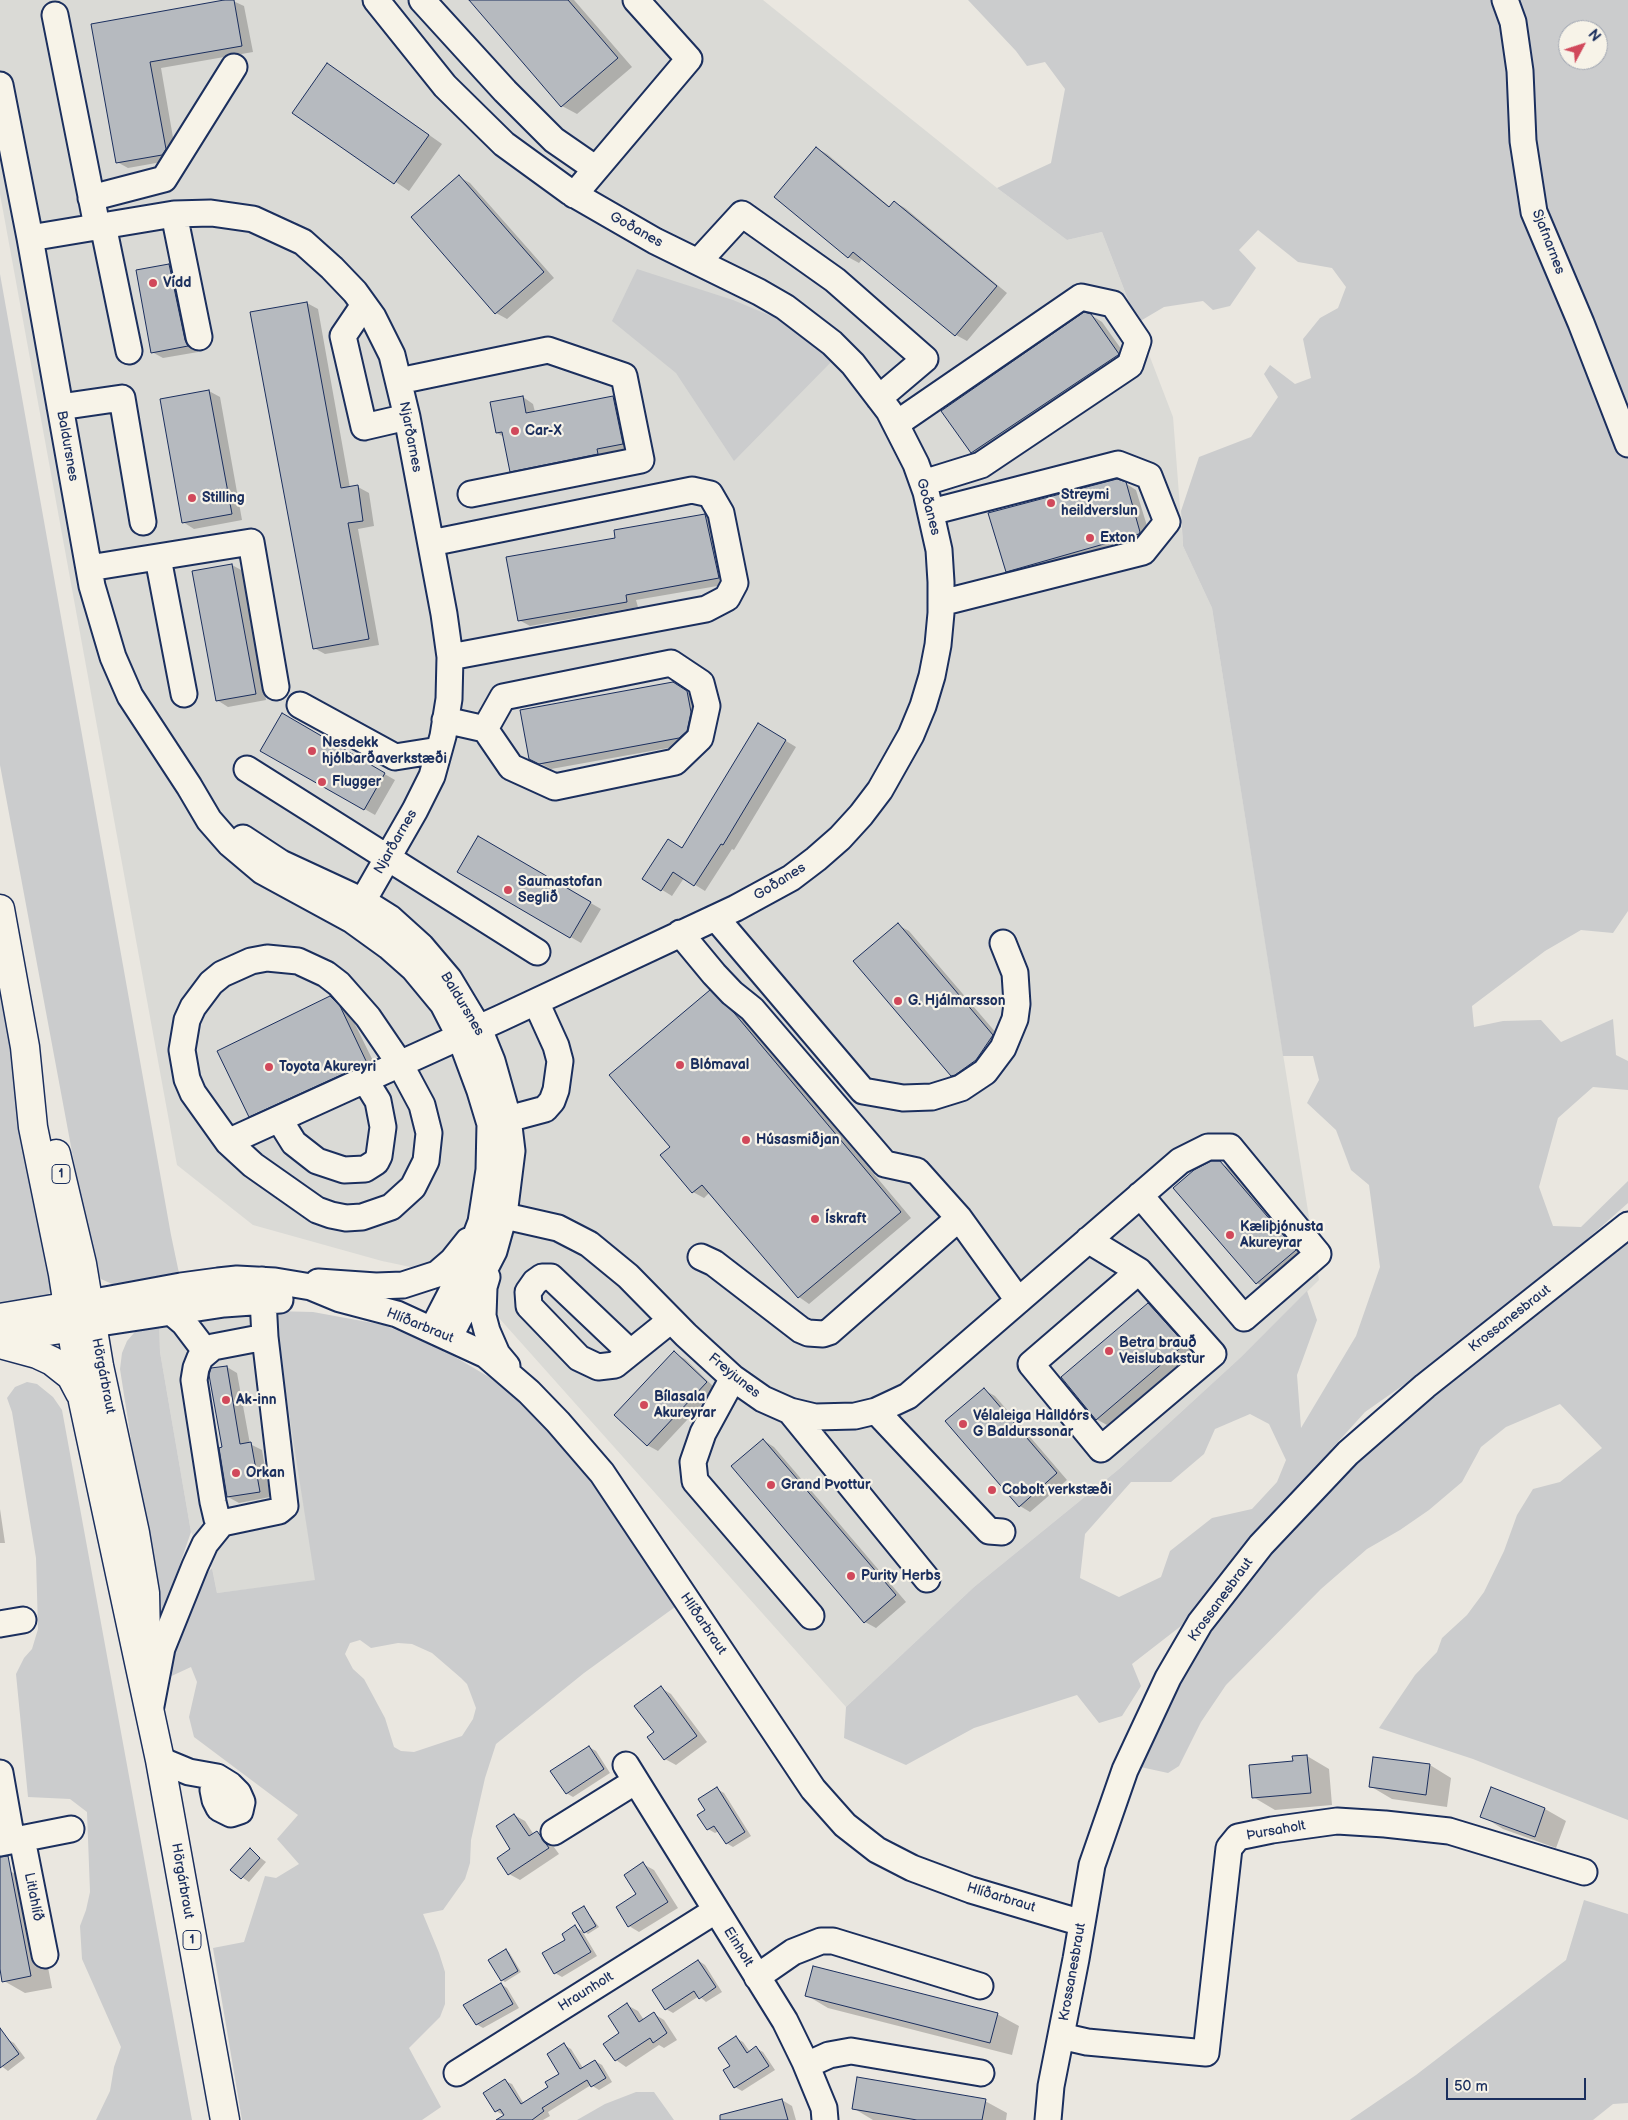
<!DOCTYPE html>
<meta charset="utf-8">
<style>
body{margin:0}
#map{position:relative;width:1628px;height:2120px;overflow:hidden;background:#eae7e0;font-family:"Balsamiq Sans",sans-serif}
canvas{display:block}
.north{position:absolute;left:1558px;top:20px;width:50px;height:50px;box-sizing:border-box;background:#f7f3e8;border:1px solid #9fa5b1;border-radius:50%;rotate:50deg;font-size:14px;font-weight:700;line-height:20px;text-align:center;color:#1b2f5e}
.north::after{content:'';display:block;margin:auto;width:18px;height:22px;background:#d1495b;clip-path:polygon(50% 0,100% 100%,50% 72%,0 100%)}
.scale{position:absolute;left:1446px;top:2078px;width:140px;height:22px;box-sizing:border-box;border:2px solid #1b2f5e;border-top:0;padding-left:6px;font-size:15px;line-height:18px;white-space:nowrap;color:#1b2f5e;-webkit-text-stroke:4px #f7f3e8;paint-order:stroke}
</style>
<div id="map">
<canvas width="1628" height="2120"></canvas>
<div class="north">N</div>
<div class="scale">50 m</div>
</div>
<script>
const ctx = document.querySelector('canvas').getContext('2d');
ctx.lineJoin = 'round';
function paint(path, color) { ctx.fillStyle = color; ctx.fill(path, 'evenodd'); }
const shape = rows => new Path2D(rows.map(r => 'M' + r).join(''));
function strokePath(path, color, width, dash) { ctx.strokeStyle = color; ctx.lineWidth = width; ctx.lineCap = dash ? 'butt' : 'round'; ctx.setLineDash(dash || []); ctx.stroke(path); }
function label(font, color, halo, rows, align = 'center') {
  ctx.font = font + ' "Balsamiq Sans",sans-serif'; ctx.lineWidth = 4.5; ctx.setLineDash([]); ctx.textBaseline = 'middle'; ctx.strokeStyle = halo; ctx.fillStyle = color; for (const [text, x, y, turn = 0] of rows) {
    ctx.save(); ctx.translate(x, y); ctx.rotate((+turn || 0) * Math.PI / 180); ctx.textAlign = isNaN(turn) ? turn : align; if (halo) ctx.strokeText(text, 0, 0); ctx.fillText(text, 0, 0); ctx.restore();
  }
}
const built = shape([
 [0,0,763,0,997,188,1067,240,1102,232,1173,417,1183,546,1212,608,1319,1280,1241,1357,1119,1469,974,1587,846,1707,499,1318,444,1274,382,1261,253,1225,177,1165,0,194],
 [273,1311,316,1581,217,1593,212,1568,191,1532,160,1352,159,1319]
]);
const green = shape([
 [968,0,1628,0,1628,911,1613,933,1581,930,1545,951,1472,1006,1474,1027,1503,1021,1541,1020,1561,1042,1613,1019,1616,1055,1628,1061,1628,1090,1593,1087,1558,1118,1539,1187,1553,1226,1581,1227,1628,1181,1628,1203,1576,1249,1422,1372,1365,1412,1260,1528,1181,1626,1132,1664,1141,1686,1122,1716,1099,1723,1077,1695,974,1728,906,1765,844,1738,846,1707,974,1587,1119,1469,1241,1357,1307,1291,1317,1320,1297,1375,1301,1428,1356,1336,1380,1267,1369,1185,1351,1170,1336,1130,1307,1103,1319,1080,1313,1056,1283,1056,1212,608,1183,546,1181,511,1199,457,1251,437,1278,397,1264,374,1270,365,1295,384,1311,378,1303,339,1320,318,1338,308,1346,287,1332,268,1298,262,1258,230,1239,250,1256,268,1230,306,1213,310,1203,301,1164,307,1137,323,1102,232,1067,240,997,188,1051,163,1065,89,1045,62,1027,66,1016,51],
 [1568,30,1598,30,1598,60,1568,60],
 [1250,1414,1269,1424,1286,1460,1277,1482,1252,1509,1212,1518,1170,1551,1161,1577,1119,1597,1080,1578,1085,1534,1131,1482,1171,1482,1204,1454,1215,1429],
 [637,269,733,300,790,324,832,361,734,461,676,373,612,321],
 [0,274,171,1235,180,1278,121,1288,101,1279,94,1270,0,765],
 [0,981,52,1289,48,1295,37,1301,0,1310],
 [1628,1237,1628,1820,1473,1759,1379,1728,1415,1675,1437,1652,1442,1638,1467,1615,1484,1592,1504,1551,1517,1515,1533,1489,1560,1482,1602,1448,1560,1404,1506,1427,1481,1447,1462,1482,1429,1510,1400,1530,1367,1549,1321,1589,1226,1685,1201,1722,1179,1766,1168,1773,1136,1766,1193,1659,1260,1559,1360,1454],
 [273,1311,313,1312,384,1325,440,1348,494,1380,542,1422,574,1459,645,1558,675,1607,584,1673,496,1744,485,1778,471,1840,470,1863,465,1879,443,1910,423,1914,439,1953,445,1972,445,2004,440,2017,409,2048,441,2107,422,2120,242,2120,213,1948,244,1942,265,1876,276,1878,299,1864,277,1839,298,1815,194,1737,189,1717,197,1682,191,1667,165,1679,190,1600,198,1582,212,1568,217,1593,315,1580],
 [360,1640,371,1648,398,1643,412,1644,432,1653,461,1678,467,1684,476,1708,473,1719,462,1736,414,1752,401,1751,394,1747,385,1718,364,1679,353,1669,345,1654,350,1643],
 [159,1319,160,1352,191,1532,156,1633,147,1542,120,1369,122,1353,127,1341,140,1326],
 [27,1382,37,1384,53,1397,62,1410,192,2120,96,2120,110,2091,114,2067,121,2047,82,1959,80,1926,86,1910,90,1892,87,1812,70,1799,28,1797,16,1674,24,1658,32,1649,38,1629,36,1558,12,1412,7,1398,15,1387],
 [1584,1900,1628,1914,1628,2103,1613,2104,1593,2120,1350,2120,1416,2075,1566,1960],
 [636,2092,654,2092,674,2120,577,2120,605,2104]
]);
const shadow = shape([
 [231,0,244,6,253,52,161,68,176,155,173,160,128,168,117,162,93,25],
 [471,0,574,0,632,67,577,114,562,106],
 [341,73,442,144,409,191,294,112],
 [816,148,827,154,890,207,894,202,905,208,1007,293,967,341,956,335,863,258,859,263,848,257],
 [459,177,470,183,554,278,507,319,496,313],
 [169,265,180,271,198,352,163,358,152,352],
 [307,303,318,309,350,488,358,487,369,493,374,526,358,529,379,645,325,654,314,648,252,313],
 [1091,315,1102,322,1129,360,982,458,972,452],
 [209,391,220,397,242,520,194,529,183,522,161,400],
 [523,397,533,404,535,412,613,398,624,404,633,450,521,477,511,471,504,437,497,433],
 [1125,483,1136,490,1151,539,1017,577,1007,571],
 [705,515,716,522,729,584,636,600,638,607,530,626,519,620,616,539],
 [232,565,243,571,266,700,228,707,217,700],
 [684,690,698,699,690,744,551,769,530,758],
 [282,715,395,780,375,815,262,750],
 [758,724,796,747,734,850,732,849,705,891,684,878,672,896,643,878,683,850],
 [479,838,601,909,581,943,459,872],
 [898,925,909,931,1003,1041,963,1081,952,1075],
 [710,992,720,998,745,1021,911,1218,809,1304,799,1297,710,1192,704,1198,693,1192,671,1147],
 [330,997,341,1003,350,1014,377,1069,260,1122,250,1116],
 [1220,1163,1231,1169,1306,1256,1267,1289,1257,1283],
 [1148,1305,1159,1311,1195,1351,1107,1425,1096,1419],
 [674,1353,685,1359,716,1389,658,1451,647,1445],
 [227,1367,237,1373,250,1444,262,1450,270,1497,239,1503,228,1497,223,1448],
 [984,1390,995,1396,1067,1480,1030,1512,1020,1506],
 [763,1440,774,1447,906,1602,876,1628,865,1622],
 [0,1509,5,1543,0,1543],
 [661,1688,671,1694,707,1742,676,1765,665,1759,655,1732],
 [589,1747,596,1751,610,1773,573,1797,566,1793],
 [1307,1756,1329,1769,1332,1805,1275,1810,1253,1797,1294,1762],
 [1430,1765,1451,1778,1447,1807,1392,1799,1370,1786],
 [717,1789,724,1793,751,1836,733,1847,726,1843,719,1831,715,1833,708,1829,707,1810],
 [1492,1789,1545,1809,1566,1821,1556,1848,1503,1829,1482,1816],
 [514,1815,525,1821,534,1835,537,1832,548,1839,559,1854,520,1880,509,1874],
 [250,1850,266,1862,249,1882,232,1870],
 [643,1864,654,1870,678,1908,639,1932,629,1926,638,1895],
 [10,1871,32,1884,52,1988,25,1993,4,1981,0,1962,0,1873],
 [584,1907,599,1927,588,1934,585,1932],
 [575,1927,582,1931,597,1956,562,1977,555,1973,567,1940],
 [506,1951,509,1952,521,1972,505,1982,502,1980],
 [699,1961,705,1965,722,1992,706,2002,699,1996,673,2013,666,2009],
 [501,1984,507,1988,519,2008,483,2028,476,2024],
 [806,1995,997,2014,1019,2026,1012,2055,828,2008],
 [627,2005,638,2011,644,2020,654,2014,664,2020,677,2040,664,2048,659,2045,626,2067,616,2060],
 [736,2038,743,2042,750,2052,756,2048,763,2052,775,2070,742,2091,735,2087,732,2067],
 [7,2039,14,2043,25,2058,8,2071,0,2065,0,2044],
 [564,2045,571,2049,583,2068,595,2061,602,2065,612,2082,599,2090,591,2085,548,2112,550,2116,543,2120,509,2120,505,2114,503,2115,496,2111,505,2081,512,2084,524,2104,550,2087,561,2074],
 [782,2100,792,2106,796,2120,733,2120],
 [985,2101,1007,2113,1006,2120,873,2120,853,2108]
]);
const building = shape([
 [224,0,234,0,242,46,150,62,166,149,162,155,116,163,91,24,224,0],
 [469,0,568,0,618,58,561,107,469,0],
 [327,63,429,135,394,184,292,113,327,63],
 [816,147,889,207,894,201,997,286,955,336,853,252,848,258,774,197,816,147],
 [459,175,544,272,495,314,411,217,459,175],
 [169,264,185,340,188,346,151,353,136,270,169,264],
 [307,302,341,488,358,485,363,521,348,523,369,639,313,649,250,312,307,302],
 [1084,312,1091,314,1119,354,1118,355,971,453,941,411,1084,312],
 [209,390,232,514,182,523,160,399,209,390],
 [523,396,526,413,613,396,623,444,597,449,598,454,510,472,502,432,496,433,490,402,523,396],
 [1117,479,1126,482,1140,532,1139,534,1006,572,988,513,1117,479],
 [705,514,719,578,626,595,627,602,518,621,506,557,615,538,614,530,705,514],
 [232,564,256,694,216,701,192,571,232,564],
 [673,682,687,691,691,712,687,731,679,738,539,764,529,759,520,710,673,682],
 [282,713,385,773,364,810,260,751,282,713],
 [758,723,786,740,723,845,721,844,694,886,673,872,661,891,642,879,668,839,682,848,758,723],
 [478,836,591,902,570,938,457,872,478,836],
 [898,923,993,1035,976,1060,955,1075,951,1076,853,961,898,923],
 [710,990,735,1014,901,1212,798,1298,702,1185,692,1193,660,1155,670,1147,609,1075,710,990],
 [330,996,340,1006,367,1063,249,1117,217,1051,330,996],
 [1211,1161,1220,1161,1296,1250,1256,1284,1173,1188,1194,1170,1211,1161],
 [1148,1303,1185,1344,1096,1420,1061,1377,1148,1303],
 [674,1351,707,1382,647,1446,614,1415,674,1351],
 [227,1366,240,1444,251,1442,260,1492,227,1497,219,1448,222,1447,209,1375,211,1368,227,1366],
 [984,1388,1057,1473,1019,1507,945,1421,984,1388],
 [763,1439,896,1595,864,1623,731,1466,763,1439],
 [661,1686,697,1736,664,1760,647,1737,654,1732,634,1706,661,1686],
 [589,1746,604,1769,566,1794,550,1771,589,1746],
 [1307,1755,1311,1793,1252,1798,1249,1765,1293,1761,1292,1756,1307,1755],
 [1373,1757,1430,1764,1426,1795,1369,1787,1373,1757],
 [717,1787,745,1832,726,1844,714,1826,707,1830,697,1815,705,1810,698,1799,717,1787],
 [1491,1787,1545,1808,1535,1837,1480,1817,1491,1787],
 [514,1814,529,1836,537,1831,549,1848,508,1875,497,1858,510,1849,496,1826,514,1814],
 [250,1848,260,1858,241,1879,230,1870,250,1848],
 [8,1856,31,1976,2,1982,0,1969,0,1857,8,1856],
 [643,1862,668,1902,628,1927,616,1907,636,1894,624,1875,643,1862],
 [584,1906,596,1926,584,1933,572,1913,584,1906],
 [575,1925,591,1952,554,1974,542,1953,565,1940,562,1934,575,1925],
 [506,1949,518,1971,501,1981,488,1960,506,1949],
 [698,1960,716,1987,699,1999,694,1991,665,2010,652,1990,698,1960],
 [813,1966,998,2013,990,2043,805,1996,813,1966],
 [501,1983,513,2004,476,2025,463,2005,501,1983],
 [627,2003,639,2022,654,2012,667,2033,653,2043,650,2038,615,2061,603,2044,619,2033,608,2016,627,2003],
 [0,2028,19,2054,0,2068,0,2028],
 [736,2036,747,2053,756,2046,769,2066,734,2088,723,2070,730,2066,718,2048,736,2036],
 [564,2043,580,2069,595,2060,606,2078,591,2087,587,2080,542,2108,544,2111,532,2120,496,2120,504,2115,500,2109,495,2112,483,2093,505,2079,521,2104,548,2087,545,2082,559,2074,547,2054,564,2043],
 [857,2077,986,2099,982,2120,917,2120,852,2109,857,2077],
 [782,2099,788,2120,720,2120,720,2115,782,2099]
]);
const minor = shape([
 [422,0,505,91,554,140,596,169],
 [1505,0,1513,22,1520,71,1523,141,1534,212,1581,323,1628,444],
 [55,15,97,226],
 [0,85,30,238,92,586,113,657,130,696,189,786,209,820,230,844,262,871,352,920,388,946,414,969,443,1004,460,1037,480,1091,490,1124,489,1170,481,1222,462,1272,432,1330],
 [574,195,689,59,636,0],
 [91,198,164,179,234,67],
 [174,214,199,337],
 [103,225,129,351],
 [30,238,174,214,211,213,253,219,303,242,332,268,355,292,373,317,392,355,407,417,444,614,450,657,449,699,443,736,432,776,415,810,352,920],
 [698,262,742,214,835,280,925,359,879,398],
 [364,305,343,336,364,427,407,417],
 [399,381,548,350,624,376,641,460,471,494],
 [60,407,122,398,143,522],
 [896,424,1081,297,1113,304,1138,341,1130,365,981,465,923,483],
 [931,512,1118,464,1149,476,1167,522,1143,552,941,603],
 [431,543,692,490,710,494,721,513,735,583,727,598,706,609,450,657],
 [158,558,184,694],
 [89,568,251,542,276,687],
 [300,705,395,757,439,750],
 [445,720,485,729,511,767,555,787,675,762,700,738,707,706,701,683,671,663,503,697,485,729],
 [247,769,537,952],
 [243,838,281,863,363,901,390,918,421,946,449,979,479,1029,492,1061,508,1118,512,1151,504,1215,494,1251,449,1338],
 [716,918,863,1091,903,1098,932,1097,961,1088,985,1072,1003,1048,1015,1019,1017,1004,1015,973,1003,943],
 [680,933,714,974,732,993,752,1009,885,1164,917,1171,959,1218,1018,1300],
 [267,958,298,961,326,974,339,984,368,1017,400,1064,422,1105,429,1133,426,1161,413,1187,391,1207,362,1217,346,1218,331,1215,317,1210,253,1165,228,1142,193,1093,187,1079,182,1050,187,1020,193,1007,211,983,222,974,251,961,267,958],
 [279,1119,294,1143,317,1161,344,1170,365,1169,376,1162,379,1156,383,1127,378,1101,365,1080],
 [493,1123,545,1109,552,1101,556,1090,560,1061,556,1046,536,1002],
 [228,1142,501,1018,736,908,791,878,816,859,840,838,861,815,880,790,911,735,923,706,932,676,938,645,941,613,941,582,939,550,926,492,916,464,889,411,853,364,832,343,785,307,759,292,655,241,570,192,504,144,445,86,376,0],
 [483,1211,558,1228,589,1244,628,1276,686,1335,733,1378,763,1399,790,1411,815,1417,855,1416,876,1411,908,1396,1180,1161,1208,1147,1230,1147,1318,1254,1244,1318,1140,1195],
 [1088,1240,1139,1271,1213,1354,1101,1449,1031,1364,1139,1271],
 [701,1257,714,1263,801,1330,808,1333,823,1334,829,1332,959,1218],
 [487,1277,484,1287,483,1316,487,1331,497,1354,507,1366],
 [262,1280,265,1337,285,1506,279,1511,222,1523,217,1519,213,1502,194,1380,196,1368,200,1358,213,1347,265,1337],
 [318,1282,376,1286,403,1285,437,1274,452,1261,468,1241],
 [89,1303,181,1286,218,1281,237,1279,275,1281,311,1287,340,1299,397,1314,486,1355,529,1392,558,1422,602,1473,813,1789,845,1825,877,1850,912,1868,971,1890,1082,1923],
 [171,1312,184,1323,206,1352],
 [93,1324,224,1304,280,1300],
 [630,1352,551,1277,542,1277,535,1282,528,1292,529,1306,579,1358,598,1367,615,1365,671,1320],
 [733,1378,703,1433,693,1462,695,1481,811,1616],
 [790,1411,927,1579],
 [876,1411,989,1531,1002,1532],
 [0,1624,23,1620],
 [150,1711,162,1648,195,1566,205,1544,222,1523],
 [160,1760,189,1772,217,1777,230,1785,238,1793,242,1802,240,1811,231,1814,219,1808,215,1800,213,1790,217,1777],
 [626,1765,785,2021,805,2062,824,2108,825,2120],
 [0,1773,12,1841],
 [554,1832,636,1781],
 [22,1839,45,1955],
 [0,1843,71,1829],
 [757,1977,793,1952,821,1941,833,1941,980,1986],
 [1061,2036,1087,2042,1206,2053,1229,1848,1238,1837,1272,1830,1337,1821,1385,1824,1449,1831,1584,1872],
 [807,2065,829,2055,851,2051,981,2073],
 [457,2073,715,1911],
 [1048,2120,1051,2086,1076,1959,1092,1865,1125,1770,1168,1678,1200,1623,1261,1545,1348,1453,1425,1386,1628,1225]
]);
const major = shape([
 [0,1318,89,1303],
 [0,1342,29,1334,93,1324]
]);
const highway = shape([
 [0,909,25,1047,33,1127,63,1274,83,1401,160,1760,225,2120],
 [56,1154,82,1264,99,1366,135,1533,145,1593,146,1639],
 [0,1344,37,1354,52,1361,71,1376,80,1393]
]);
const markers = [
 [153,283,5,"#d1495b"],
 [515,431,5,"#d1495b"],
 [192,498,5,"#d1495b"],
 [1051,503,5,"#d1495b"],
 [1090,538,5,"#d1495b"],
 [312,751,5,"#d1495b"],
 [322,782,5,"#d1495b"],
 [508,890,5,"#d1495b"],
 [898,1001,5,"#d1495b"],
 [680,1065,5,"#d1495b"],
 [269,1067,5,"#d1495b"],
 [746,1140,5,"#d1495b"],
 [815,1219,5,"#d1495b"],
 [1230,1235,5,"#d1495b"],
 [1109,1351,5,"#d1495b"],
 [226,1400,5,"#d1495b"],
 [644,1405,5,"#d1495b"],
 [963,1424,5,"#d1495b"],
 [236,1473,5,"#d1495b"],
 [771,1485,5,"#d1495b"],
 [992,1490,5,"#d1495b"],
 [851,1576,5,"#d1495b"]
];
const shields = [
 [61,1174,18],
 [192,1940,18]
];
const shieldNames = [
 ["1",61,1174],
 ["1",192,1940]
];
const streetNames = [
 ["Goðanes",636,230,29],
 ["Sjafnarnes",1548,242,69],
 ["Njarðarnes",410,437,79],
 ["Baldursnes",67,446,80],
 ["Goðanes",928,507,75],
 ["Njarðarnes",396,842,-60],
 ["Goðanes",780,882,-32],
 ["Baldursnes",462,1004,59],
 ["Krossanesbraut",1510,1319,-38],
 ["Hlíðarbraut",420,1326,22],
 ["Hörgárbraut",103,1376,79],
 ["Freyjunes",734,1376,39],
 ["Krossanesbraut",1221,1600,-54],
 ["Hlíðarbraut",703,1624,56],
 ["Þursaholt",1276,1831,-10],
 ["Hörgárbraut",182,1881,80],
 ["Litlahlíð",33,1897,79],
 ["Hlíðarbraut",1001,1898,17],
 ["Einholt",738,1947,58],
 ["Krossanesbraut",1073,1972,-80],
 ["Hraunholt",586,1992,-32]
];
const poiNames = [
 ["Vídd",163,283],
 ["Car-X",525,431],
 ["Streymi",1061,495],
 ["heildverslun",1061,511],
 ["Stilling",202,498],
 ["Exton",1100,538],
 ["Nesdekk",322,743],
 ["hjólbarðaverkstæði",322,759],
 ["Flugger",332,782],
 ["Saumastofan",518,882],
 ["Seglið",518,898],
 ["G. Hjálmarsson",908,1001],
 ["Blómaval",690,1065],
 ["Toyota Akureyri",279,1067],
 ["Húsasmiðjan",756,1140],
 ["Ískraft",825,1219],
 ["Kæliþjónusta",1240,1227],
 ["Akureyrar",1240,1243],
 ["Betra brauð",1119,1343],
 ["Veislubakstur",1119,1359],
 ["Bílasala",654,1397],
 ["Akureyrar",654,1413],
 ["Ak-inn",236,1400],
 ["Vélaleiga Halldórs",973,1416],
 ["G Baldurssonar",973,1432],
 ["Orkan",246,1473],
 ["Grand Þvottur",781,1485],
 ["Cobolt verkstæði",1002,1490],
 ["Purity Herbs",861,1576]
];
paint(built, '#dadad6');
paint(green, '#cbcccd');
paint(shadow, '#0003');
paint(building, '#b6babf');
strokePath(building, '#1b2f5e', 1);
strokePath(minor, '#1b2f5e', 29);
strokePath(major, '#1b2f5e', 31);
strokePath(highway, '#1b2f5e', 31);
strokePath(minor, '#f7f3e8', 25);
strokePath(major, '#f7f3e8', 28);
strokePath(highway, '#f7f3e8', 28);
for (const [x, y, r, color] of markers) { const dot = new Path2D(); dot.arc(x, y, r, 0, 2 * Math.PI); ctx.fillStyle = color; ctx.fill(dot); strokePath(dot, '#f7f3e8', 2); }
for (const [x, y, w] of shields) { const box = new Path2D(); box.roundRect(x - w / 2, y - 9.5, w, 19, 4); ctx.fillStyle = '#f7f3e8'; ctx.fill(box); strokePath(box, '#1b2f5e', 1); }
label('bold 12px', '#1b2f5e', null, shieldNames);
label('14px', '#1b2f5e', '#f7f3e8', streetNames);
label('bold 14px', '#1b2f5e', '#f7f3e8', poiNames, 'left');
</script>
